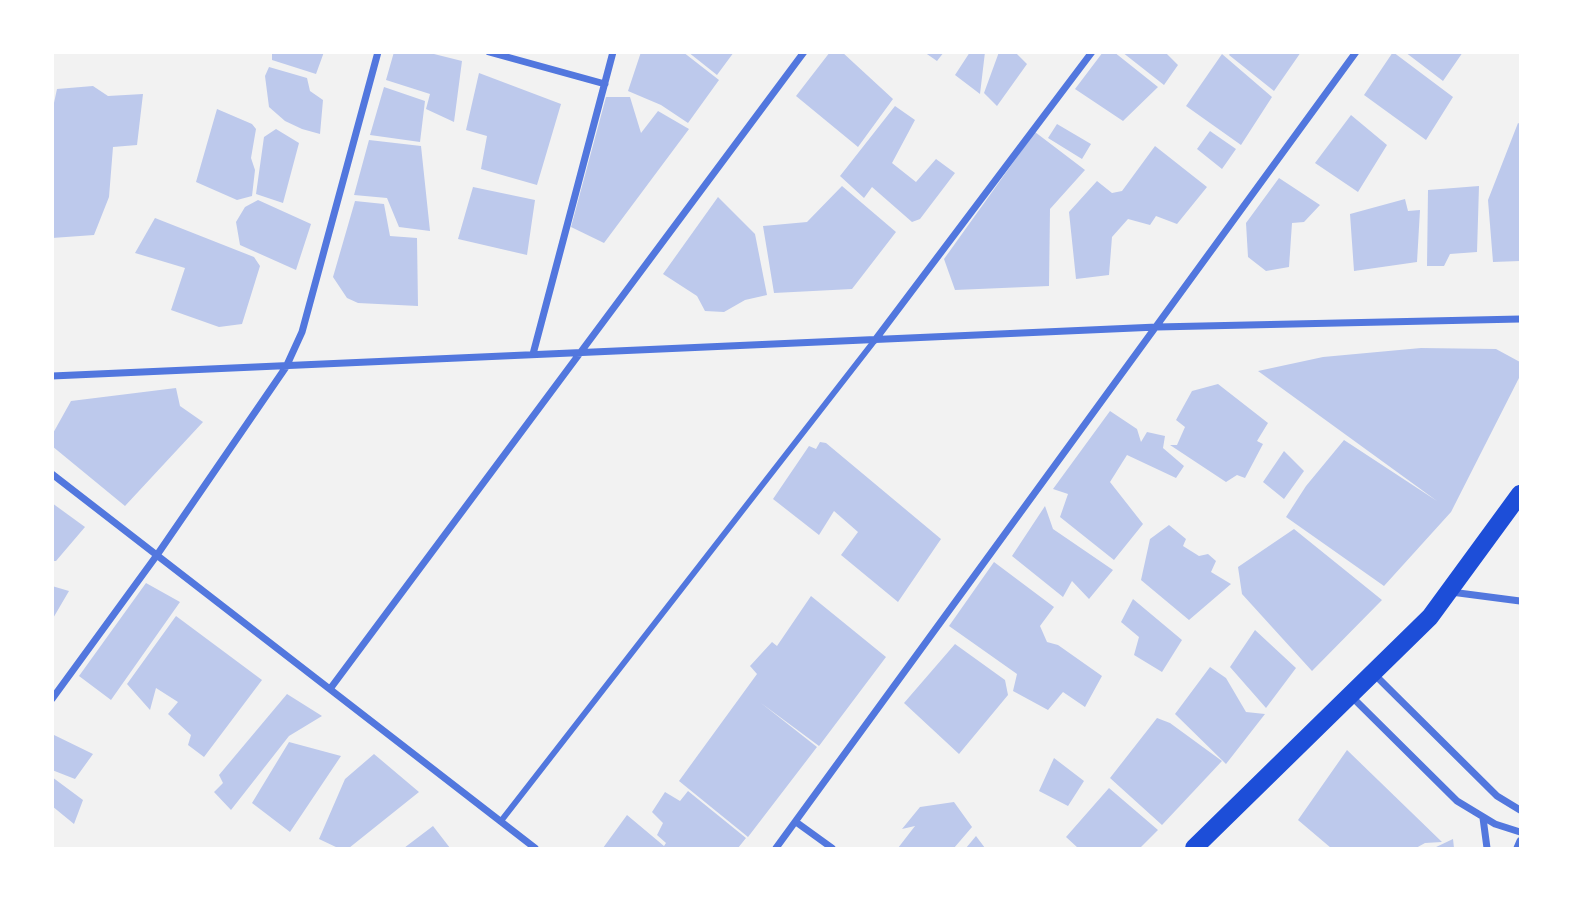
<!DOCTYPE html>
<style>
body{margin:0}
#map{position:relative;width:1573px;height:901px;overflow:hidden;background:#f2f2f2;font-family:Literata,serif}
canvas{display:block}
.frame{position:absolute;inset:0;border:54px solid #fff;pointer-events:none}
</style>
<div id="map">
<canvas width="1573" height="901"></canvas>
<div class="frame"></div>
</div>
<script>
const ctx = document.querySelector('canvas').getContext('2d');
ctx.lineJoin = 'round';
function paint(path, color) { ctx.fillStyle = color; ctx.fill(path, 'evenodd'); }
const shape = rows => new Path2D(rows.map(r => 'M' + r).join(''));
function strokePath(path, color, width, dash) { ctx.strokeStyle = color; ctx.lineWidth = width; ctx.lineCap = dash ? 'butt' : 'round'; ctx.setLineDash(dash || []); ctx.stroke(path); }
const building = shape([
 [272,52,324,52,316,74,272,60],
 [394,52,426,52,462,61,454,122,426,109,430,94,386,80],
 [641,52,683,52,719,80,688,123,661,105,628,91],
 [688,52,734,52,717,75],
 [830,52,842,52,893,99,858,147,796,96],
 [924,52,944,52,937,61],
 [970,52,985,52,980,94,955,75],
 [999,52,1015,52,1027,64,997,106,984,93],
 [1103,52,1114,52,1158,87,1123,121,1075,89],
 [1122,52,1165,52,1178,65,1164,85],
 [1231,52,1301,52,1274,91,1229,55],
 [1393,52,1453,97,1426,140,1364,95],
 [1405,52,1463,52,1443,81],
 [1222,54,1272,97,1241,145,1186,106],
 [269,67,307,78,310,91,323,100,320,134,302,129,285,121,269,107,265,76],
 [479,73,561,104,537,185,481,169,487,136,466,130],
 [93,86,108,96,143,94,137,145,113,147,109,197,94,235,52,238,52,112,57,89],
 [384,87,425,101,420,142,370,135],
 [606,97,630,97,641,133,658,111,689,129,604,243,571,227],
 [895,106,915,120,892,163,916,182,936,159,955,173,920,219,912,222,872,187,864,198,840,176],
 [217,109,252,124,256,129,251,158,255,170,252,196,237,200,196,182],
 [1351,115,1387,145,1358,192,1315,163],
 [1518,123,1520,124,1520,261,1493,262,1488,200],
 [1057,124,1091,144,1082,159,1048,138],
 [276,129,299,143,283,203,256,194,264,137],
 [1210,131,1236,149,1222,169,1197,149],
 [1035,132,1085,170,1050,209,1049,286,955,290,944,259],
 [369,140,421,146,430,231,399,227,387,198,354,195],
 [1155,146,1207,187,1177,224,1156,216,1150,225,1128,219,1112,237,1109,275,1076,279,1069,212,1097,181,1112,193,1122,191],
 [1279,178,1320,205,1304,222,1292,223,1289,267,1266,271,1248,257,1246,223],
 [842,186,896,232,852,289,774,293,763,226,807,222],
 [1479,186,1477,252,1450,254,1444,266,1427,266,1428,190],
 [473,187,535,200,527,255,458,239],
 [718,197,755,234,767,295,745,300,724,312,705,311,697,296,663,274],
 [1405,199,1408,211,1420,210,1417,262,1354,271,1350,214],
 [258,200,311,224,296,270,240,245,236,222,245,207],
 [355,201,384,204,390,236,417,238,418,306,358,303,347,298,333,277],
 [155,218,254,257,260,266,242,324,219,327,171,310,185,268,135,253],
 [1421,348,1496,349,1520,362,1520,376,1451,512,1384,586,1286,517,1306,486,1344,440,1437,501,1258,371,1323,357],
 [1218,384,1268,423,1257,441,1263,444,1245,478,1237,475,1226,482,1170,445,1177,445,1185,427,1176,420,1192,391],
 [176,388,180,406,203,422,125,506,52,446,52,435,71,401],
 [1110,411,1137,429,1141,442,1147,432,1165,436,1163,448,1184,466,1176,478,1127,455,1110,482,1143,524,1114,560,1060,517,1068,494,1053,489],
 [820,442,826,443,941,539,898,602,841,555,858,532,834,511,819,535,773,499,809,446,816,449],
 [1284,451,1304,471,1284,499,1263,482],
 [52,503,85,527,56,561,52,561],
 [1045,506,1053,529,1113,570,1089,599,1072,581,1063,597,1012,556],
 [1169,525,1186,539,1183,546,1199,556,1208,554,1216,561,1211,572,1231,584,1189,620,1141,580,1150,539],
 [1294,529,1382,600,1312,671,1242,594,1238,567],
 [994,562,1054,607,1040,626,1047,642,1058,645,1102,676,1085,707,1063,692,1048,710,1013,691,1017,674,949,626],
 [146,583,180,602,111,700,79,676],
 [52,586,69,591,52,620],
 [811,596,886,657,819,746,761,703,817,747,748,837,679,781,757,674,750,666,772,642,777,646],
 [1133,599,1182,640,1162,672,1134,655,1139,637,1121,622],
 [176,616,262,680,204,757,188,745,191,735,168,714,178,702,156,688,150,710,127,684],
 [1255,630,1296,668,1266,708,1230,667],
 [955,644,1005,680,1008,695,959,754,904,703],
 [1210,667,1226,678,1246,712,1265,714,1226,764,1175,714],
 [287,694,322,716,289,736,231,810,214,792,223,783,219,775],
 [1157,718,1170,723,1222,761,1162,825,1110,778],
 [52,734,93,754,75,779,52,770],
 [289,742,341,756,290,832,252,803],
 [1347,750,1442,842,1425,843,1416,848,1331,848,1298,820],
 [374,754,419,792,349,848,338,848,319,839,345,779],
 [1054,758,1084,781,1068,806,1039,791],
 [52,777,83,800,74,824,52,806],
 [1109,788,1158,830,1140,848,1078,848,1066,837],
 [688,791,746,838,738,848,603,848,627,815,664,846,666,843,657,835,663,823,652,812,665,792,680,801],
 [954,802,972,827,954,848,898,848,915,826,902,829,920,807],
 [433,826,450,848,404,848],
 [976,836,985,848,966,848],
 [1453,839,1454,848,1434,848]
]);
const pedestrian = shape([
 [501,821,875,340]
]);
const minor = shape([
 [489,52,605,84],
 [875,340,1092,52],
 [533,354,613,52],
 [52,376,1157,327,1520,319],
 [52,474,535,848],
 [1451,592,1520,601],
 [1373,673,1497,796,1520,810],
 [330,689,804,52],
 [1350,695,1457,801,1495,824,1520,832],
 [52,699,157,555,286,367,302,332,378,52],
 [1483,818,1487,848],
 [796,822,832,848],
 [776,848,1356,52],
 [1517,848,1520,841]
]);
const primary = shape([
 [1194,848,1430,617,1520,494]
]);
paint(building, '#bdc9ec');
strokePath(pedestrian, '#5277de', 6);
strokePath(minor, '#5277de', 7);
strokePath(primary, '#1d4ed8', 18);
</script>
